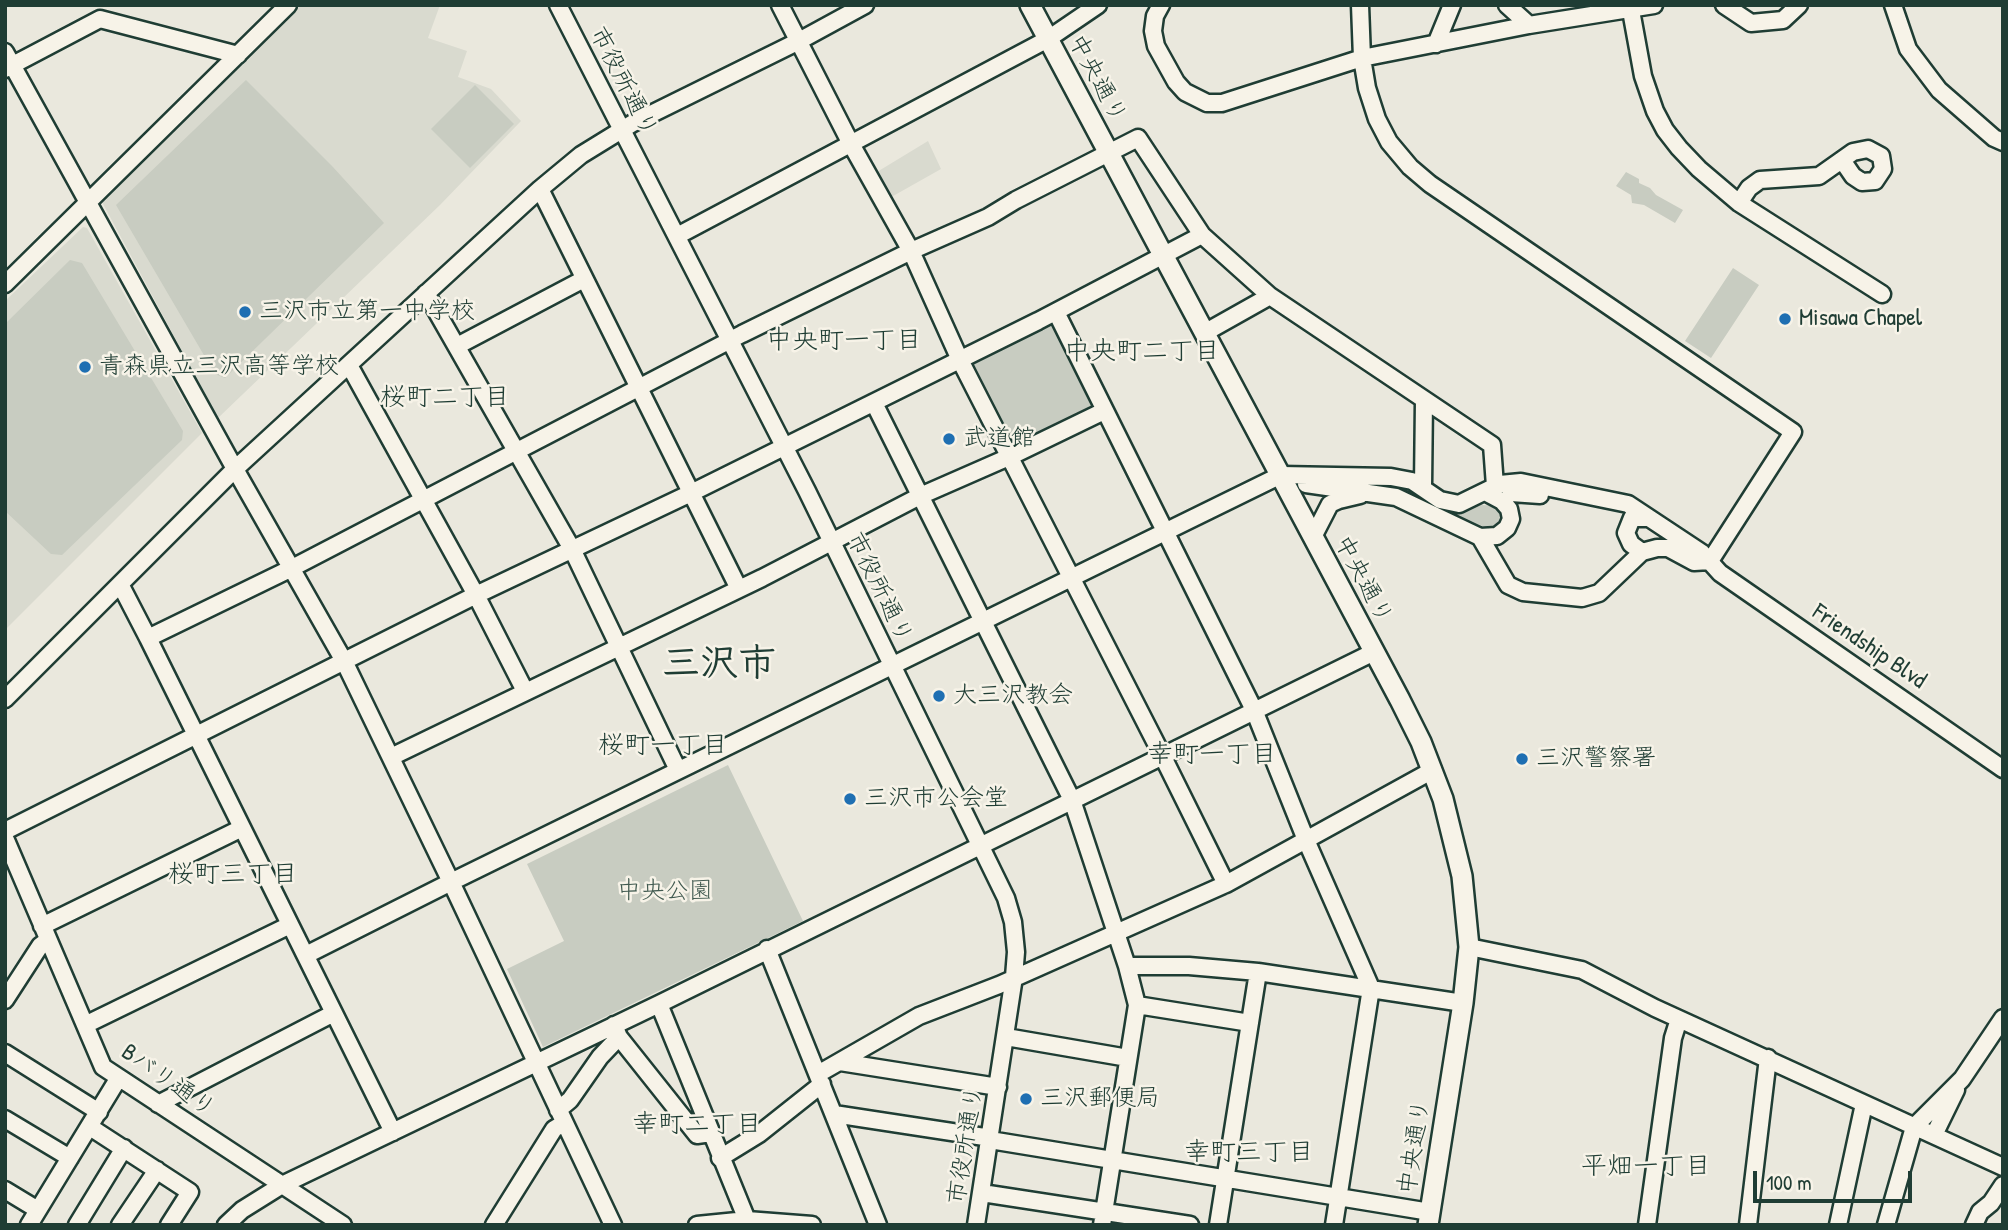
<!DOCTYPE html>
<meta charset="utf-8">
<style>
body{margin:0}
#map{position:relative;width:2008px;height:1230px;overflow:hidden;background:#eae8dd;font-family:"Patrick Hand",sans-serif}
canvas{display:block}
.frame{position:absolute;inset:0;border:7px solid #1f3d34;pointer-events:none}
.scale{position:absolute;left:1753px;top:1171px;width:159px;height:32px;box-sizing:border-box;border:4px solid #1f3d34;border-top:0;padding-left:9px;font-size:21px;line-height:24px;white-space:nowrap;color:#1f3d34;-webkit-text-stroke:5px #f7f3e8;paint-order:stroke}
</style>
<div id="map">
<canvas width="2008" height="1230"></canvas>
<div class="frame"></div>
<div class="scale">100 m</div>
</div>
<script>
const ctx = document.querySelector('canvas').getContext('2d');
ctx.lineJoin = 'round';
function paint(path, color) { ctx.fillStyle = color; ctx.fill(path, 'evenodd'); }
const shape = rows => new Path2D(rows.map(r => 'M' + r).join(''));
function strokePath(path, color, width, dash) { ctx.strokeStyle = color; ctx.lineWidth = width; ctx.lineCap = dash ? 'butt' : 'round'; ctx.setLineDash(dash || []); ctx.stroke(path); }
function label(font, color, halo, rows, align = 'center') {
  ctx.font = font + ' "Patrick Hand","Klee One",sans-serif'; ctx.lineWidth = 5; ctx.setLineDash([]); ctx.textBaseline = 'middle'; ctx.strokeStyle = halo; ctx.fillStyle = color; for (const [text, x, y, turn = 0] of rows) {
    ctx.save(); ctx.translate(x, y); ctx.rotate((+turn || 0) * Math.PI / 180); ctx.textAlign = isNaN(turn) ? turn : align; if (halo) ctx.strokeText(text, 0, 0); ctx.fillText(text, 0, 0); ctx.restore();
  }
}
const built = shape([
 [301,5,440,5,428,38,467,51,458,77,491,89,521,121,440,205,218,418,102,202],
 [928,141,941,169,886,200,872,175],
 [83,227,87,228,202,433,5,630,5,301]
]);
const green = shape([
 [246,80,332,166,384,223,225,378,215,374,116,205],
 [475,85,514,124,470,168,431,129],
 [1626,172,1639,179,1639,183,1650,188,1656,195,1683,210,1675,223,1644,205,1632,203,1631,195,1616,186],
 [70,260,82,263,183,431,182,440,62,555,51,554,5,511,5,324],
 [1733,268,1759,285,1711,358,1685,341],
 [1053,322,1094,402,1092,408,1014,444,1009,443,971,363],
 [1320,480,1404,484,1458,510,1482,505,1498,506,1503,511,1502,521,1495,528,1476,526,1400,491],
 [728,765,803,921,543,1047,507,969,564,941,527,864]
]);
const minor = shape([
 [558,5,807,491,1006,898,1013,922,1016,952,1014,977,976,1225],
 [780,5,851,144,911,251,960,360,1162,755,1226,884,999,985,919,1016,818,1074],
 [1161,5,1155,16,1153,31,1156,46,1176,82,1185,92,1207,103,1222,103,1362,58,1529,25,1654,5],
 [1360,5,1362,58,1367,88,1377,119,1389,142,1410,167,1430,184,1793,432,1710,561],
 [1507,5,1529,25],
 [1630,5,1643,76,1655,111,1665,130,1679,148,1699,169,1739,203,1882,294],
 [1724,5,1751,23,1783,20,1799,5],
 [1893,5,1908,49,1939,90,1994,138,2003,142],
 [1436,44,1452,5],
 [5,52,235,469,344,661,451,882,1281,475,1391,477,1412,481,1440,500,1459,504,1500,484,1521,482,1628,504,1702,553,1720,573,2003,769],
 [5,69,100,19,238,55],
 [540,189,739,589],
 [1739,203,1749,188,1760,180,1819,176,1853,152,1868,149,1881,156,1883,169,1875,181,1862,182,1853,176,1842,160],
 [677,236,1048,39,1098,5],
 [5,284,288,5],
 [426,293,572,549,678,770],
 [1056,312,1254,710,1306,840,1371,988,1334,1225],
 [1206,332,1270,296,1492,445,1495,486],
 [457,346,584,279],
 [349,365,476,595,525,691],
 [874,403,1072,800,1127,966],
 [1306,484,1396,497,1480,537,1508,585,1523,592,1582,598,1599,593,1642,552,1657,548,1668,548,1694,562,1710,561],
 [1423,487,1424,400],
 [1511,493,1540,495],
 [1313,537,1330,504,1339,500,1360,495],
 [1480,537,1497,536,1507,528,1511,519,1509,509,1502,501,1485,492],
 [1642,552,1631,544,1626,533,1632,518,1649,518],
 [120,584,148,638],
 [5,699,235,469,540,189,581,155,633,123,799,41,865,5],
 [391,757,762,578,920,496,1009,457,1104,411],
 [5,831,476,595,691,493,1038,321,1202,235],
 [5,838,103,1067,343,1225],
 [1226,884,1433,770],
 [42,926,242,828],
 [1469,947,1582,970,1655,1008,2003,1167],
 [767,949,878,1225],
 [306,955,451,882,613,1225],
 [5,1000,40,946,48,940],
 [659,1004,747,1220],
 [1137,1005,1250,1023],
 [85,1025,290,925],
 [614,1025,619,1037,697,1135,711,1133],
 [1006,1037,1128,1058],
 [5,1053,99,1112],
 [840,1062,998,1087],
 [158,1104,334,1013],
 [558,1110,570,1100,600,1057,619,1037],
 [834,1114,991,1138],
 [5,1119,70,1158],
 [90,1127,190,1192,169,1225],
 [393,1132,148,638,292,568,742,334,911,251,988,217,1016,200,1138,138,1202,235,1270,296],
 [1934,1135,1956,1090],
 [990,1140,1430,1212],
 [720,1158,759,1134,822,1084],
 [5,1190,38,1210],
 [982,1193,1190,1225],
 [29,1225,118,1079],
 [77,1225,124,1148],
 [120,1225,157,1170],
 [226,1225,242,1210,282,1185,659,1004,1374,652],
 [494,1225,554,1129,564,1123],
 [697,1225,747,1220,812,1225],
 [1102,1225,1137,1005,1127,966,1189,966,1258,972,1463,1003],
 [1218,1225,1258,972],
 [1647,1225,1673,1038,1679,1019],
 [1748,1225,1768,1058],
 [1838,1225,1864,1104],
 [1886,1225,1914,1127,1962,1079,2003,1018],
 [1974,1225,1980,1212,1991,1203,2003,1185]
]);
const major = shape([
 [1030,5,1400,700,1421,742,1443,799,1462,876,1469,947,1463,1003,1428,1225]
]);
const markers = [
 [245,312,7,"#1f6fb2"],
 [1785,319,7,"#1f6fb2"],
 [85,367,7,"#1f6fb2"],
 [949,439,7,"#1f6fb2"],
 [939,696,7,"#1f6fb2"],
 [1522,759,7,"#1f6fb2"],
 [850,799,7,"#1f6fb2"],
 [1026,1099,7,"#1f6fb2"]
];
const streetNames = [
 ["中央通り",1097,79,62],
 ["市役所通り",623,82,63],
 ["中央通り",1363,580,62],
 ["市役所通り",879,588,64],
 ["Friendship Blvd",1869,647,34],
 ["Bバリ通り",168,1081,35],
 ["市役所通り",966,1145,-81],
 ["中央通り",1415,1147,-81]
];
const poiNames = [
 ["三沢市立第一中学校",259,312],
 ["Misawa Chapel",1799,319],
 ["青森県立三沢高等学校",99,367],
 ["武道館",963,439],
 ["大三沢教会",953,696],
 ["三沢警察署",1536,759],
 ["三沢市公会堂",864,799],
 ["三沢郵便局",1040,1099]
];
const parkNames = [
 ["中央公園",665,892]
];
const neighbourhoodNames = [
 ["中央町一丁目",844,341],
 ["中央町二丁目",1142,352],
 ["桜町二丁目",445,398],
 ["桜町一丁目",663,746],
 ["幸町一丁目",1212,755],
 ["桜町三丁目",233,875],
 ["幸町二丁目",697,1125],
 ["幸町三丁目",1249,1153],
 ["平畑一丁目",1646,1167]
];
const townNames = [
 ["三沢市",719,665]
];
paint(built, '#d9dacf');
paint(green, '#c8ccc1');
strokePath(minor, '#1f3d34', 21);
strokePath(major, '#1f3d34', 24);
strokePath(minor, '#f7f3e8', 16);
strokePath(major, '#f7f3e8', 19);
for (const [x, y, r, color] of markers) { const dot = new Path2D(); dot.arc(x, y, r, 0, 2 * Math.PI); ctx.fillStyle = color; ctx.fill(dot); strokePath(dot, '#f7f3e8', 2.5); }
label('24px', '#1f3d34', '#f7f3e8', streetNames);
label('24px', '#1f3d34', '#f7f3e8', poiNames, 'left');
label('24px', '#415a50', '#f7f3e8', parkNames);
label('26px', '#1f3d34', '#f7f3e8', neighbourhoodNames);
label('bold 38px', '#1f3d34', '#f7f3e8', townNames);
</script>
